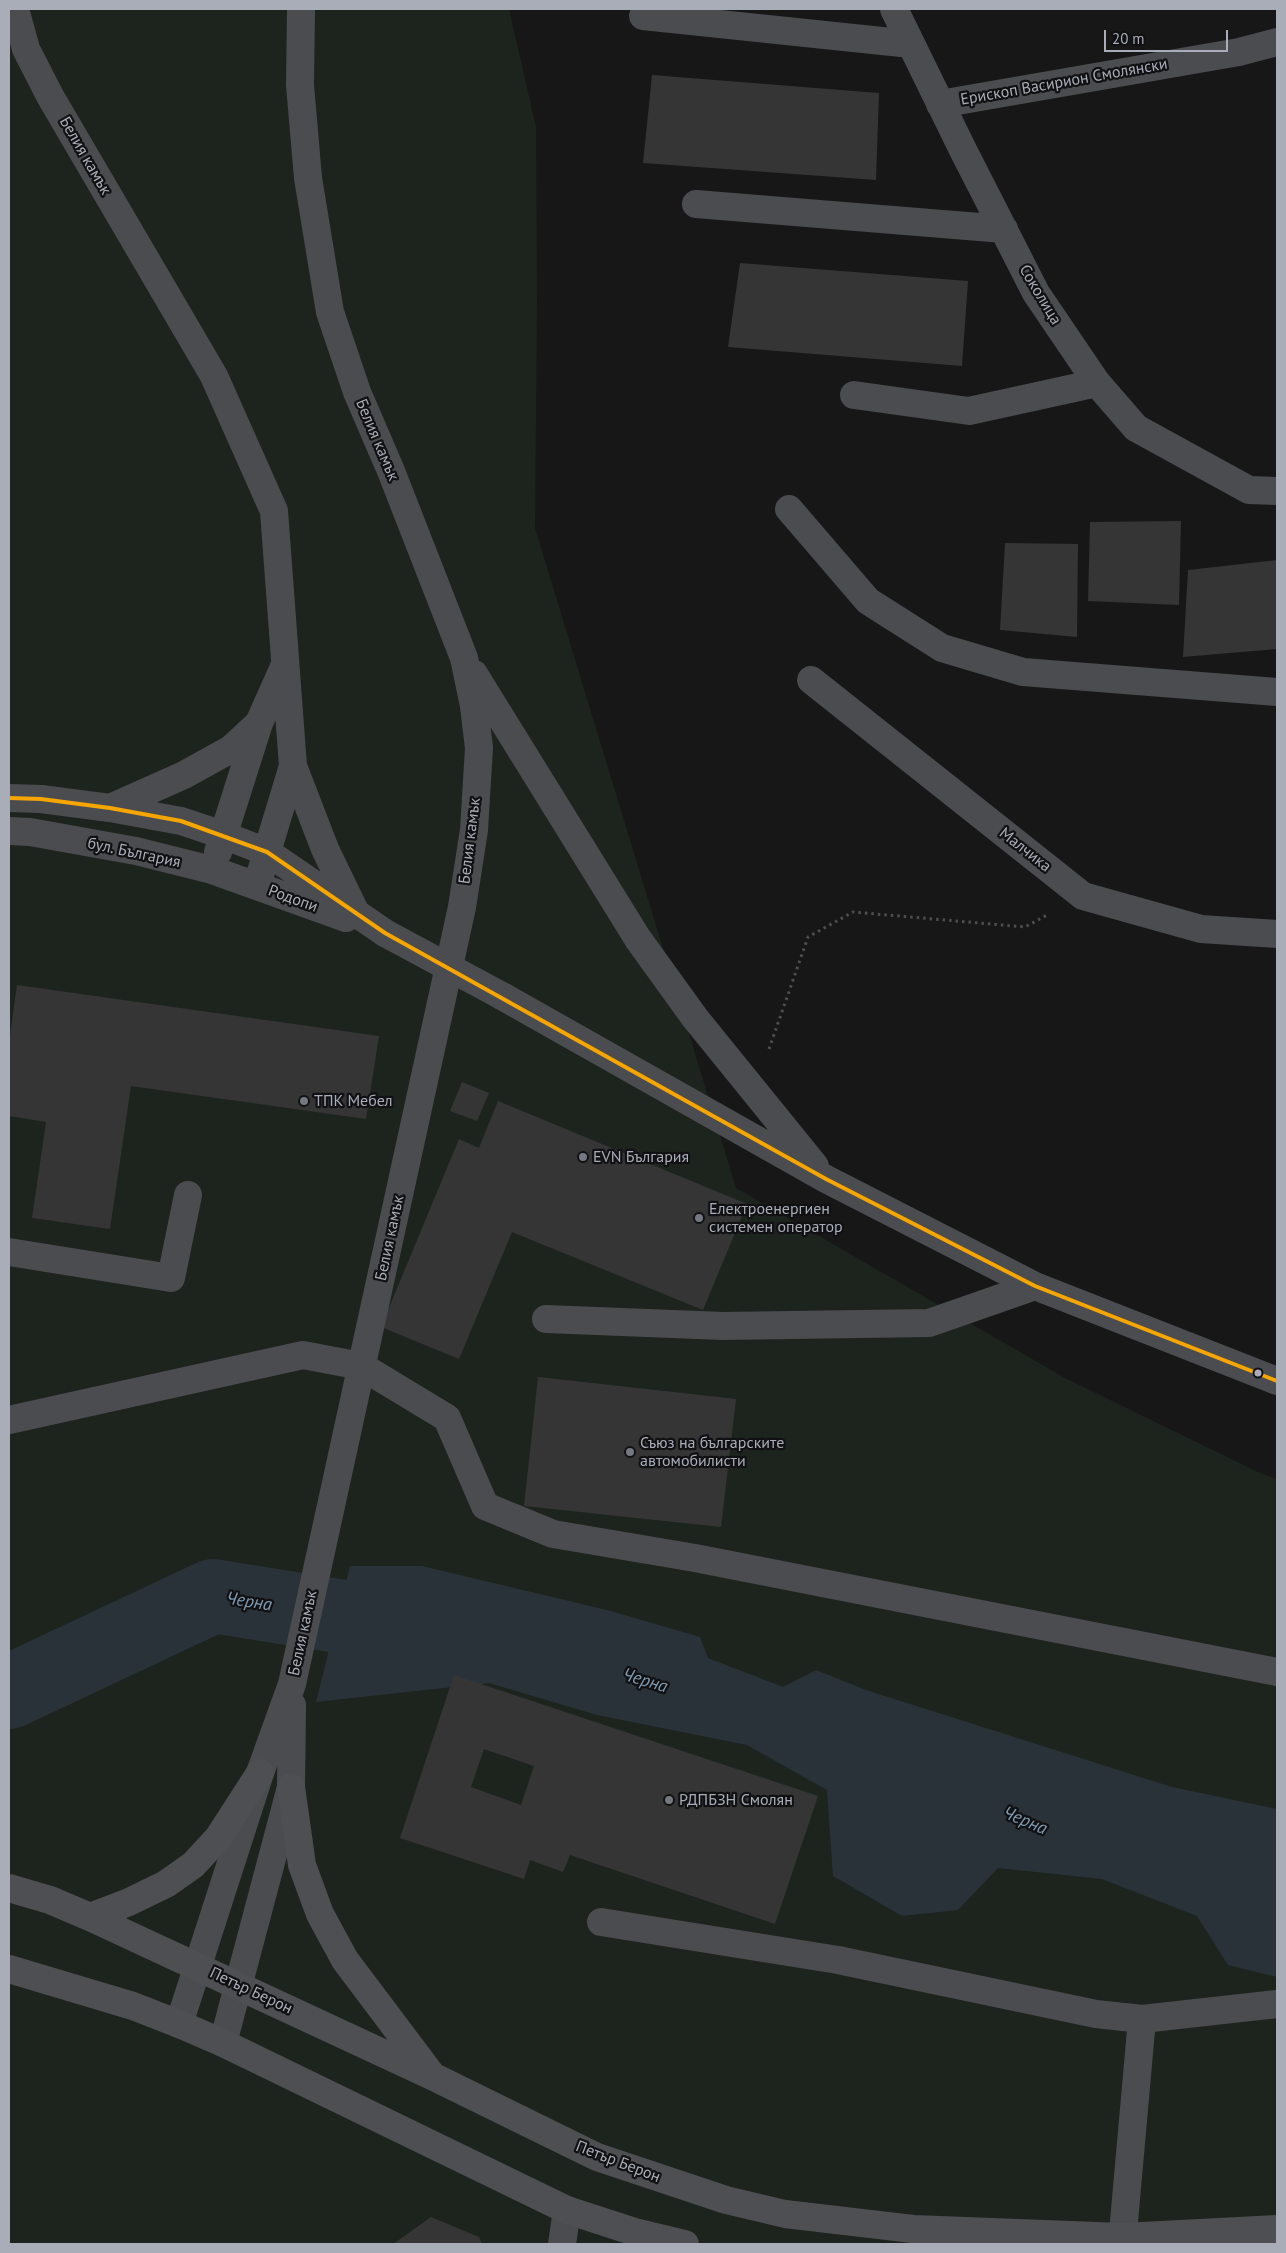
<!DOCTYPE html>
<meta charset="utf-8">
<style>
body{margin:0}
#map{position:relative;width:1286px;height:2253px;overflow:hidden;background:#171717;font-family:"PT Sans",sans-serif}
canvas{display:block}
.frame{position:absolute;inset:0;border:10px solid #a8adb8;pointer-events:none}
.scale{position:absolute;left:1104px;top:30px;width:124px;height:22px;box-sizing:border-box;border:2px solid #a8adb8;border-top:0;padding-left:6px;font-size:15px;line-height:18px;white-space:nowrap;color:#a8adb8;-webkit-text-stroke:4px #111113;paint-order:stroke}
</style>
<div id="map">
<canvas width="1286" height="2253"></canvas>
<div class="frame"></div>
<div class="scale">20 m</div>
</div>
<script>
const ctx = document.querySelector('canvas').getContext('2d');
ctx.lineJoin = 'round';
function paint(path, color) { ctx.fillStyle = color; ctx.fill(path, 'evenodd'); }
const shape = rows => new Path2D(rows.map(r => 'M' + r).join(''));
function strokePath(path, color, width, dash) { ctx.strokeStyle = color; ctx.lineWidth = width; ctx.lineCap = dash ? 'butt' : 'round'; ctx.setLineDash(dash || []); ctx.stroke(path); }
function label(font, color, halo, rows, align = 'center') {
  ctx.font = font + ' "PT Sans",sans-serif'; ctx.lineWidth = 4.5; ctx.setLineDash([]); ctx.textBaseline = 'middle'; ctx.strokeStyle = halo; ctx.fillStyle = color; for (const [text, x, y, turn = 0] of rows) {
    ctx.save(); ctx.translate(x, y); ctx.rotate((+turn || 0) * Math.PI / 180); ctx.textAlign = isNaN(turn) ? turn : align; if (halo) ctx.strokeText(text, 0, 0); ctx.fillText(text, 0, 0); ctx.restore();
  }
}
const green = shape([
 [9,9,509,9,536,127,537,304,535,528,736,1188,1065,1378,1260,1473,1277,1479,1277,2244,9,2244]
]);
const water = shape([
 [350,1566,422,1566,607,1610,700,1637,708,1658,783,1687,816,1670,866,1690,1172,1787,1277,1809,1277,1977,1228,1965,1197,1916,1102,1879,998,1868,958,1910,902,1916,833,1876,827,1790,747,1745,597,1715,489,1683,316,1702]
]);
const river = shape([
 [9,1692,213,1596,438,1632]
]);
const building = shape([
 [652,75,879,93,876,180,643,163],
 [740,263,968,281,962,366,728,347],
 [1181,521,1179,605,1088,601,1090,522],
 [1005,543,1078,544,1077,637,1000,630],
 [1277,560,1277,649,1183,657,1188,570],
 [17,985,379,1036,366,1119,131,1086,110,1229,32,1218,46,1122,9,1116,9,1043],
 [462,1082,489,1093,477,1121,450,1111],
 [498,1101,747,1204,703,1310,512,1232,459,1359,381,1327,459,1139,479,1148],
 [538,1377,736,1399,721,1527,524,1506],
 [454,1675,818,1796,775,1924,570,1855,563,1872,530,1860,524,1879,400,1838],
 [484,1749,534,1766,521,1805,471,1787],
 [431,2217,479,2237,482,2244,393,2244]
]);
const path = shape([
 [769,1049,808,937,853,912,1025,927,1049,914]
]);
const minor = shape([
 [15,9,26,49,50,96,214,376,274,511,293,766,257,885],
 [894,9,963,150,1036,293,1097,383,1136,428,1249,490,1277,491],
 [643,16,911,44],
 [940,104,1239,52,1277,42],
 [696,204,1004,229],
 [854,395,969,411,1097,383],
 [789,509,868,601,942,648,1023,672,1277,692],
 [474,674,638,939,695,1018,815,1166],
 [811,680,1083,896,1201,929,1277,934],
 [293,766,325,849,355,911],
 [9,798,41,799,110,808,181,821,223,835,267,852,385,933],
 [110,808,184,775,231,749,258,724],
 [9,831,30,832,136,851,212,870,346,918],
 [218,852,259,723,284,667],
 [502,996,826,1179,1035,1286,1277,1381],
 [9,1252,171,1278,188,1195],
 [546,1319,723,1326,929,1323,1035,1286],
 [9,1420,303,1355,361,1366,447,1418,485,1506,553,1534,695,1558,1277,1672],
 [601,1922,838,1960,1096,2014,1142,2019,1277,2004],
 [179,2024,260,1773,292,1684,462,907,474,830,479,748,474,706,464,658,391,471,357,392,330,312,308,178,300,85,301,9],
 [223,2043,291,1787,292,1705],
 [562,2244,567,2210],
 [1122,2244,1142,2019]
]);
const major = shape([
 [291,1787,302,1865,320,1914,345,1960,430,2073],
 [9,1888,50,1900,90,1917,432,2076,597,2157,726,2200,785,2214,913,2229,1123,2237,1277,2229],
 [90,1917,129,1902,166,1884,193,1865,218,1838,260,1773],
 [9,1969,133,2006,179,2024,223,2043,567,2210,635,2232,685,2244]
]);
const minorBridge = shape([
 [385,933,502,996]
]);
const bus1 = shape([
 [9,798,41,799,110,808,181,821,267,852,385,933,826,1179,1035,1286,1277,1381]
]);
const markers = [
 [304,1101,5,"#757880"],
 [583,1157,5,"#757880"],
 [699,1218,5,"#757880"],
 [1258,1373,4.5,"#a8adb8"],
 [630,1452,5,"#757880"],
 [669,1800,5,"#757880"]
];
const streetNames = [
 ["Ерископ Васирион Смолянски",1064,82,-10],
 ["Белия камък",85,156,60],
 ["Соколица",1040,295,59],
 ["Белия камък",377,440,67],
 ["Белия камък",470,841,-83],
 ["Малчика",1025,850,38],
 ["бул. България",134,853,12],
 ["Родопи",293,899,20],
 ["Белия камък",390,1238,-78],
 ["Белия камък",303,1633,-78],
 ["Петър Берон",251,1991,25],
 ["Петър Берон",618,2162,21]
];
const poiNames = [
 ["ТПК Мебел",314,1101],
 ["EVN България",593,1157],
 ["Електроенергиен",709,1209],
 ["системен оператор",709,1227],
 ["Съюз на българските",640,1443],
 ["автомобилисти",640,1461],
 ["РДПБЗН Смолян",679,1800]
];
const waterNames = [
 ["Черна",249,1602,9],
 ["Черна",645,1681,17],
 ["Черна",1025,1821,23]
];
paint(green, '#1d241e');
paint(water, '#2a3239');
strokePath(river, '#2a3239', 74);
paint(building, '#353536');
strokePath(path, '#4d4e52', 3, [2.5, 4]);
strokePath(minor, '#4b4c50', 28);
strokePath(major, '#4d4f52', 28);
strokePath(minorBridge, '#4b4c50', 28);
strokePath(bus1, '#f7a600', 4);
for (const [x, y, r, color] of markers) { const dot = new Path2D(); dot.arc(x, y, r, 0, 2 * Math.PI); ctx.fillStyle = color; ctx.fill(dot); strokePath(dot, '#111113', 2); }
label('16px', '#a8adb8', '#111113', streetNames);
label('16px', '#a8adb8', '#111113', poiNames, 'left');
label('italic 18px', '#7f9bb3', '#111113', waterNames);
</script>
